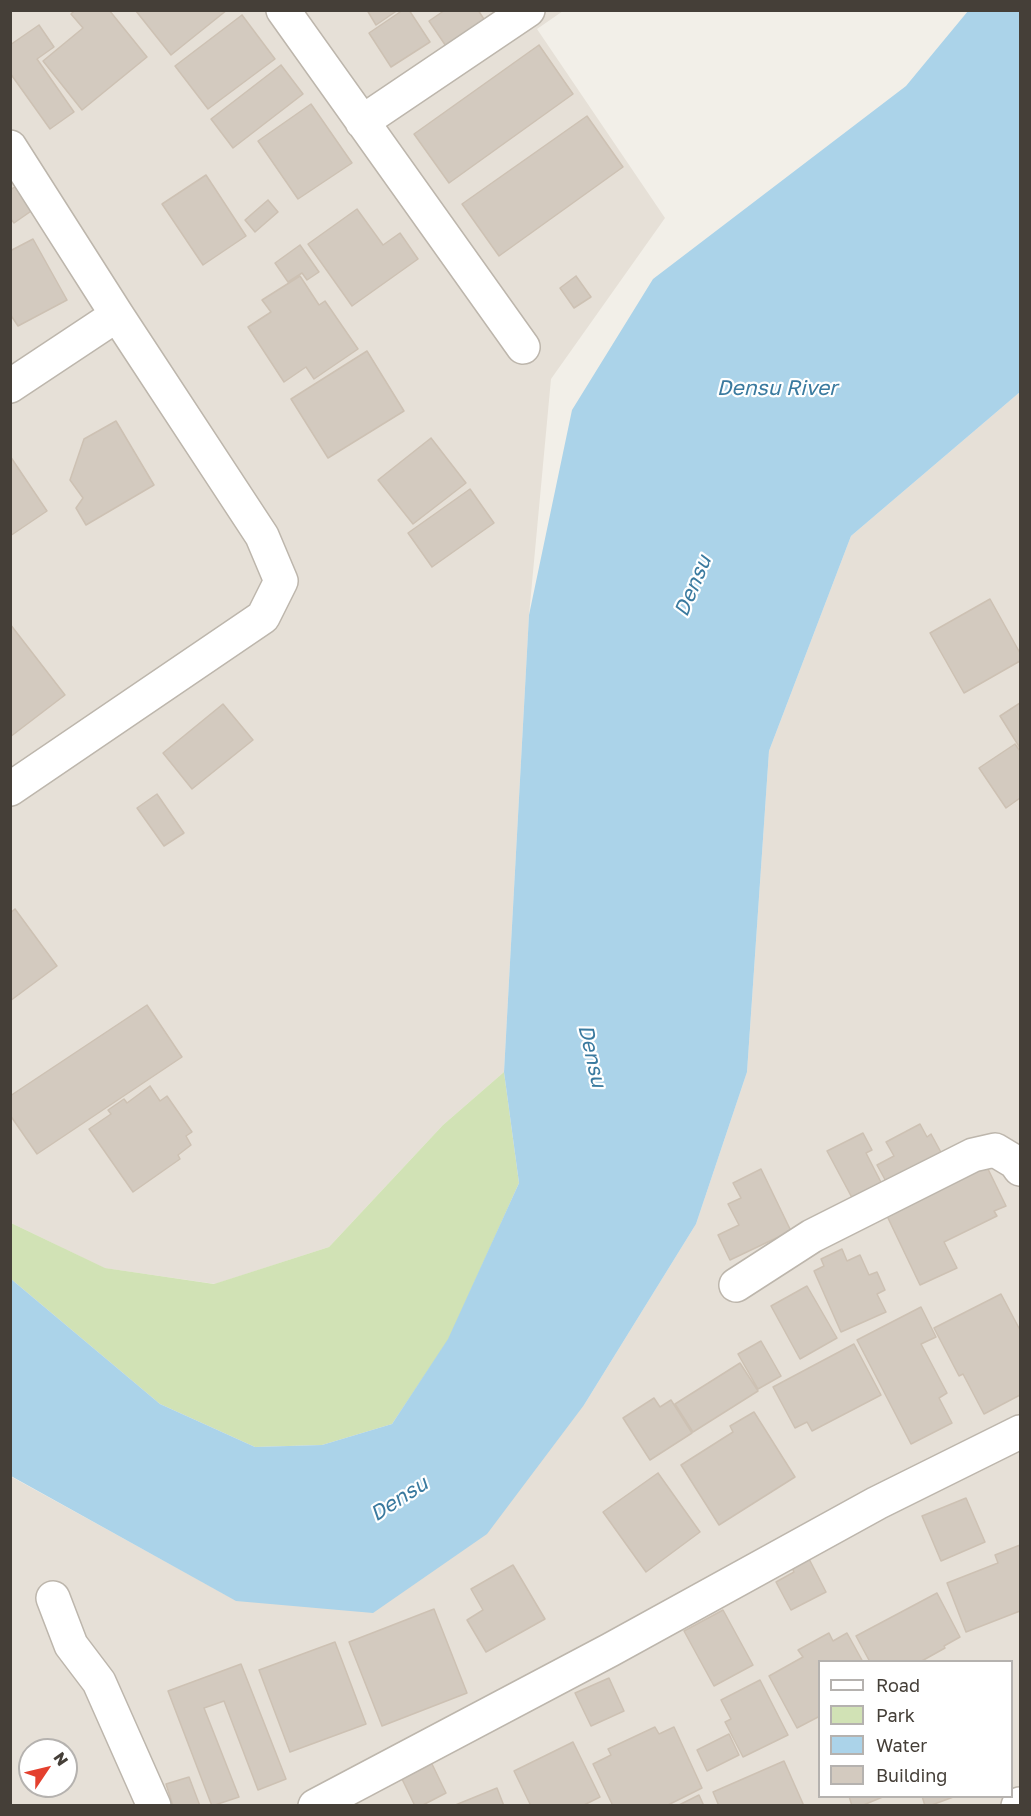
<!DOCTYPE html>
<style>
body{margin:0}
#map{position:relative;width:1031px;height:1816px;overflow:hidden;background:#f2efe8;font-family:"Golos Text",sans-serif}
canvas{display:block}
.frame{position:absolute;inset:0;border:12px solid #453f38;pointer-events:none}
.legend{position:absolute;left:818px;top:1660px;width:195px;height:138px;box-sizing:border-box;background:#fff;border:2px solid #b5b2af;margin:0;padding:8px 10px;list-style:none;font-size:18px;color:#453f38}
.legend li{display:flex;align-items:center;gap:12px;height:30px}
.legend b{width:30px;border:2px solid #b5b2af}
.north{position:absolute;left:18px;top:1738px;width:60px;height:60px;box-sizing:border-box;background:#fff;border:2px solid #b5b2af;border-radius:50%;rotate:55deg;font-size:16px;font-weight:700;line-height:24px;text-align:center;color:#453f38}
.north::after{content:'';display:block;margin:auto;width:21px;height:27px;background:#e4402e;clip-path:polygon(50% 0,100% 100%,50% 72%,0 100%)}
</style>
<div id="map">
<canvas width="1031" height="1816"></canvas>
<div class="frame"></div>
<ul class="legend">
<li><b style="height:8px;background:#fff"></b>Road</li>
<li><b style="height:16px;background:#d1e2b5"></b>Park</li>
<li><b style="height:16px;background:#abd3e9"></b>Water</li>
<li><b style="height:16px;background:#d3cabf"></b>Building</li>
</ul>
<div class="north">N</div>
</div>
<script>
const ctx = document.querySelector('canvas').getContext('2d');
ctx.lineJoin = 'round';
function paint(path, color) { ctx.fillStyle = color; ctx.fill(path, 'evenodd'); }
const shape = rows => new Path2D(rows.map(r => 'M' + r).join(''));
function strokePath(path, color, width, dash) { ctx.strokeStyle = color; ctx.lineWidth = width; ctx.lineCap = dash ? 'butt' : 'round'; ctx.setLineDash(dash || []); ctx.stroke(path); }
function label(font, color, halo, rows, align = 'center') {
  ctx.font = font + ' "Golos Text",sans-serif'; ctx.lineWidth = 4.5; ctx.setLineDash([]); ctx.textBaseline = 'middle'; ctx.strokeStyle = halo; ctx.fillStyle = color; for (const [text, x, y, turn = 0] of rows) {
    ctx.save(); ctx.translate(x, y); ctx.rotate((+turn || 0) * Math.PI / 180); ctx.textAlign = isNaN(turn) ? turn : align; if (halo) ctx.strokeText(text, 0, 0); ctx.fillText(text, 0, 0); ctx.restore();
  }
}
const residential = shape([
 [11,11,563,11,537,29,665,218,551,379,529,615,504,1072,443,1125,329,1247,215,1284,104,1268,11,1223],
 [1020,392,1020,1805,11,1805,10,1476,237,1601,584,1405,696,1224,747,1072,769,751,851,536],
 [820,1662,1012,1662,1012,1796,820,1796],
 [30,1750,66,1750,66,1786,30,1786]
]);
const green = shape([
 [504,1072,519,1183,449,1339,392,1424,322,1445,255,1447,160,1404,11,1279,11,1223,105,1268,214,1284,329,1247,443,1125]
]);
const water = shape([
 [968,11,1020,11,1020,392,851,536,769,751,747,1072,696,1224,584,1405,487,1534,373,1613,236,1601,11,1476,11,1279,160,1404,255,1447,322,1445,392,1424,448,1339,519,1183,504,1072,529,615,572,410,653,279,906,86]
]);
const building = shape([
 [75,10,109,10,147,57,82,110,43,61,83,28,71,14,75,10],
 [367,10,398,10,376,25,367,10],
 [403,10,409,10,430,42,391,67,369,33,403,10],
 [445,10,478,10,491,30,452,55,429,21,445,10],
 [136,11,136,10,227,10,171,55,136,11],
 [242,15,275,59,208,109,175,66,242,15],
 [39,25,54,47,37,59,74,112,50,129,10,73,10,45,39,25],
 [539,45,573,94,449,183,414,134,539,45],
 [281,65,303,94,233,148,211,119,281,65],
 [311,104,352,163,298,199,258,141,311,104],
 [587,116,623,167,499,256,462,204,587,116],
 [206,175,246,236,203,265,162,204,206,175],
 [19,184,37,207,14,223,10,218,10,190,19,184],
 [268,200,278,212,255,232,245,220,268,200],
 [357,209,383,245,400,233,418,259,352,306,308,244,357,209],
 [33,239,67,300,18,326,10,314,10,251,33,239],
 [300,245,319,272,307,280,302,273,288,282,275,263,300,245],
 [300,276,319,305,325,301,358,349,314,379,306,367,284,382,248,327,271,312,262,300,300,276],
 [576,276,591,297,574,308,560,288,576,276],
 [367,351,404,411,328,458,291,399,367,351],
 [116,421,154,485,86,525,76,508,83,498,70,480,84,439,116,421],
 [431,438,466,483,413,524,378,480,431,438],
 [10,456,47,511,10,536,10,456],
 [470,489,494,523,432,567,408,533,470,489],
 [990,599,1020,653,1020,661,964,693,930,633,990,599],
 [10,624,65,695,10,737,10,624],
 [1020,703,1020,748,1000,716,1020,703],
 [223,704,253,740,192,789,163,753,223,704],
 [1015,744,1020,751,1020,798,1006,808,979,768,1015,744],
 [157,794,184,833,164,846,137,808,157,794],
 [15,909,57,966,10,1001,10,913,15,909],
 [147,1005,182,1057,37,1154,10,1115,10,1096,147,1005],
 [150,1086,160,1101,167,1096,192,1132,186,1136,191,1145,178,1155,180,1159,133,1192,89,1129,111,1114,108,1110,124,1099,127,1103,150,1086],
 [920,1124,927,1137,931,1134,943,1156,888,1185,877,1165,894,1156,886,1142,920,1124],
 [863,1133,872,1150,866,1153,886,1192,857,1207,827,1151,863,1133],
 [987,1167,1006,1206,994,1211,997,1216,944,1242,957,1268,920,1285,887,1216,987,1167],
 [761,1169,791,1231,730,1260,718,1235,739,1225,728,1204,741,1198,733,1183,761,1169],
 [842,1249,847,1261,860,1255,869,1275,877,1272,885,1290,877,1294,886,1312,841,1332,814,1271,824,1266,821,1259,842,1249],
 [807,1286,837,1338,800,1359,771,1306,807,1286],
 [1001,1294,1020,1330,1020,1395,984,1414,963,1374,959,1376,934,1328,1001,1294],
 [921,1307,936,1337,921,1344,947,1393,939,1398,952,1423,911,1444,857,1340,921,1307],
 [761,1341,781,1376,758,1389,738,1354,761,1341],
 [854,1344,881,1395,812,1431,807,1422,795,1428,773,1387,854,1344],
 [740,1363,758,1391,693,1432,675,1404,740,1363],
 [654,1398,660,1407,671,1400,692,1433,650,1460,623,1418,654,1398],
 [754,1412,795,1477,719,1525,681,1465,733,1432,730,1426,754,1412],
 [658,1473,700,1532,646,1572,603,1512,658,1473],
 [966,1498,985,1542,941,1561,922,1516,966,1498],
 [1020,1545,1020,1611,966,1632,947,1583,998,1563,995,1555,1020,1545],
 [807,1555,826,1592,791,1610,776,1582,794,1572,790,1564,807,1555],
 [513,1565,545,1619,486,1652,467,1620,483,1610,471,1589,513,1565],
 [937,1593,960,1637,944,1646,945,1648,920,1662,870,1662,856,1636,937,1593],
 [434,1609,467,1693,382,1726,349,1642,434,1609],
 [723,1610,753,1665,714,1686,684,1631,723,1610],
 [829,1633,833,1641,847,1633,863,1662,820,1662,820,1716,797,1728,769,1676,803,1657,798,1650,829,1633],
 [335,1642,366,1724,290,1752,259,1670,335,1642],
 [241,1664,286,1779,258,1790,224,1701,204,1708,239,1797,212,1806,168,1691,241,1664],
 [609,1678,624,1711,591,1726,575,1693,609,1678],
 [760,1680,788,1735,743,1757,725,1722,731,1719,721,1700,760,1680],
 [655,1727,659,1734,674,1727,702,1788,666,1806,613,1806,593,1764,611,1755,608,1749,655,1727],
 [729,1734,739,1755,707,1771,697,1750,729,1734],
 [573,1742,600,1797,582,1806,531,1806,514,1771,573,1742],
 [784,1761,804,1806,719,1806,713,1792,784,1761],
 [431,1762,446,1793,421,1806,415,1806,401,1777,431,1762],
 [189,1777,200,1806,173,1806,166,1784,189,1777],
 [497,1788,504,1806,453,1806,497,1788],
 [699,1795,704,1806,677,1806,699,1795],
 [849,1796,885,1796,861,1806,852,1806,849,1796],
 [922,1796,956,1796,929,1806,925,1806,922,1796]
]);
const minor = shape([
 [283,10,523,347],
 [362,122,528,10],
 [10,147,117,315,262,536,281,581,263,617,10,789],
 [10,386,117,315],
 [736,1285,812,1236,973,1155,995,1150,1015,1162,1020,1169],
 [53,1598,71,1645,99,1682,154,1806],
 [315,1806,610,1650,877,1503,1020,1432],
 [1018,1806,1020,1804]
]);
const waterNames = [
 ["Densu River",777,388],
 ["Densu",693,586,-67],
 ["Densu",592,1056,77],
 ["Densu",399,1499,-33]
];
paint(residential, '#e6e0d7');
paint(green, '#d1e2b5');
paint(water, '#abd3e9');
paint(building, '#d3cabf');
strokePath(building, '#cdc1b3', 1.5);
strokePath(minor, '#bdb6ac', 36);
strokePath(minor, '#fff', 33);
label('italic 21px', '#3a7a9f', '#fff', waterNames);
</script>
